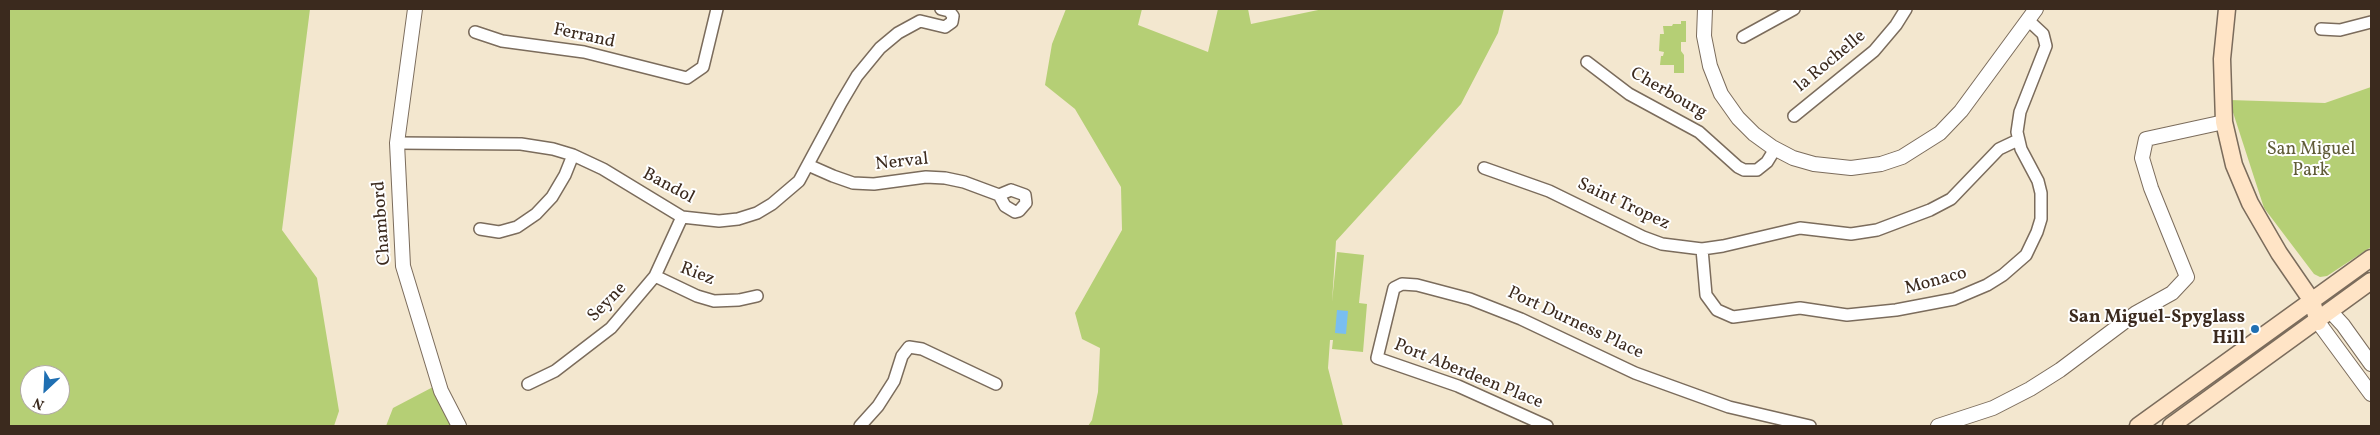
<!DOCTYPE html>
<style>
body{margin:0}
#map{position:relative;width:2380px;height:435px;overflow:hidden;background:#f3e7cf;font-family:Vollkorn,serif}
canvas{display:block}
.frame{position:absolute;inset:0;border:10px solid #3b2a1e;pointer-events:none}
.north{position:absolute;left:20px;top:365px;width:50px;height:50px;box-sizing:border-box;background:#fff;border:1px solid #b1aaa5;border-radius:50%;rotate:205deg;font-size:14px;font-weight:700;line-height:20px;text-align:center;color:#3b2a1e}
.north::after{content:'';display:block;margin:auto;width:18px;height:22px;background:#1f6fb2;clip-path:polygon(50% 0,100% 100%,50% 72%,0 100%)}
</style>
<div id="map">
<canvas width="2380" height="435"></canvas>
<div class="frame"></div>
<div class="north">N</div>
</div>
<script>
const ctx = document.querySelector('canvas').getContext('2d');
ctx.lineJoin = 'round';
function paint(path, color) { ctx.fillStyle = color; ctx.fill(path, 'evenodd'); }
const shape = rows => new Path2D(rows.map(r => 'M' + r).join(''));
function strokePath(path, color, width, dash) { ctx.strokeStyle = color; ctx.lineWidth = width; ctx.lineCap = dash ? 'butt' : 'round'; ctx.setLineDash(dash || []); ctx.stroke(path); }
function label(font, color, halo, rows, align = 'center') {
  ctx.font = font + ' Vollkorn,serif'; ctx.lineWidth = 4; ctx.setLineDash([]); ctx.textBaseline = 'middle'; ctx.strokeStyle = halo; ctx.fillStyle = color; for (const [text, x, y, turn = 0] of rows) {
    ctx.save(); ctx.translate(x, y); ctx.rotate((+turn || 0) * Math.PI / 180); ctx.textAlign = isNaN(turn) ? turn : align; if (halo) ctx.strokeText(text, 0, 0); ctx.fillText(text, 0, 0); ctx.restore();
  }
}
const green = shape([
 [9,9,310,9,282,230,317,278,339,411,334,426,9,426],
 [30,375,60,375,60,405,30,405],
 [1066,9,1142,9,1138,25,1208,52,1218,9,1248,9,1251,24,1323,9,1504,9,1498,33,1461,104,1336,241,1332,302,1337,252,1364,255,1359,303,1367,304,1363,352,1332,349,1333,340,1330,340,1328,368,1343,426,1088,426,1092,420,1098,392,1100,348,1082,339,1075,313,1122,230,1121,187,1075,109,1045,85,1052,44],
 [1681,21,1686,21,1686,42,1681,42,1681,51,1684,55,1684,73,1674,73,1674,65,1660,65,1661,56,1663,56,1664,52,1659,51,1660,34,1664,34,1663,26,1672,26,1673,24,1681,24],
 [2371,87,2371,247,2327,276,2320,277,2314,274,2264,208,2229,100,2325,103],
 [433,387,453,426,386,426,393,408]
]);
const water = shape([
 [1337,310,1348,311,1346,334,1335,333]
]);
const minor = shape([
 [2321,29,2340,30,2371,22],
 [475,32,502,41,584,52,687,78,703,67,717,9],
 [1743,37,1794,9],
 [1587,62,1629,94,1699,132,1738,167,1744,170,1757,170,1767,162,1775,149],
 [1794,116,1874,51,1896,25,1906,9],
 [397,143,521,144,553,149,573,155,603,169,682,217,719,221,738,219,757,213,772,204,799,181,841,103,857,76,880,48,898,33,920,21,945,27,952,22,953,16,949,11,941,9],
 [808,165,833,176,853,183,874,184,926,177,945,178,964,182,999,195],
 [1484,168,1549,191,1643,237,1662,244,1702,249,1723,246,1800,228,1851,234,1877,230,1930,210,1951,199,1999,149,2018,140],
 [1011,190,1025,195,1026,203,1019,211,1015,212,1005,206,999,195,1011,190],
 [480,229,499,232,517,227,536,214,552,197,565,175,573,155],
 [1702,249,1706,295,1717,310,1733,317,1800,308,1847,315,1896,310,1954,299,1987,285,2003,275,2026,255,2037,232,2041,219,2041,193,2038,181,2021,149,2017,132,2020,112,2046,46,2043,34,2028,20],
 [655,276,697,296,714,301,739,300,757,296],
 [528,384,555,371,611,328,655,276,682,217],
 [860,426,878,406,894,381,902,356,909,347,922,349,996,384],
 [1547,426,1458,386,1377,358,1394,288,1402,284,1417,285,1470,299,1521,319,1635,373,1729,407,1810,426]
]);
const tertiary = shape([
 [415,9,397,143,403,266,441,391,459,426],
 [1705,9,1704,36,1710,66,1721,94,1738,118,1754,134,1772,147,1793,158,1814,164,1851,168,1881,164,1902,157,1940,133,1961,111,2036,9],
 [2331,312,2343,325,2371,364],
 [2318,322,2371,394],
 [1938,426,1993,408,2030,389,2060,370,2136,313,2172,293,2187,277,2151,188,2142,158,2146,139,2224,122]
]);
const secondary = shape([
 [2227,9,2222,59,2224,122,2234,165,2250,203,2279,253,2312,301,2318,322],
 [2138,426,2371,258],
 [2171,426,2371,281]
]);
const markers = [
 [2255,329,5,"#1f6fb2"]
];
const streetNames = [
 ["Ferrand",584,37,12],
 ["la Rochelle",1831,62,-40],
 ["Cherbourg",1668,94,30],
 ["Nerval",902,163,-6],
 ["Bandol",668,187,28],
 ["Saint Tropez",1623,205,25],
 ["Chambord",383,223,-94],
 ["Riez",697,275,21],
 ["Monaco",1936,282,-15],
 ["Seyne",608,303,-46],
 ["Port Durness Place",1575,324,25],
 ["Port Aberdeen Place",1468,375,22]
];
const parkNames = [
 ["San Miguel",2311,151],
 ["Park",2311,172]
];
const poiNames = [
 ["San Miguel-Spyglass",2245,319],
 ["Hill",2245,340]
];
paint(green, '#b5cf75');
paint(water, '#79bef0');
strokePath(minor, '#7b6c5c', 14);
strokePath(tertiary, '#7b6c5c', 16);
strokePath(secondary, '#7b6c5c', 19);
strokePath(minor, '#fff', 11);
strokePath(tertiary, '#fff', 14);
strokePath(secondary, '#ffe4c6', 16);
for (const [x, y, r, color] of markers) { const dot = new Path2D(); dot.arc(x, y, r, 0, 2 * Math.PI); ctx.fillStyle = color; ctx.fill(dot); strokePath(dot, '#fff', 2); }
label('18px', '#3b2a1e', '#fff', streetNames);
label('18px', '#605c38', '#fff', parkNames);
label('bold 18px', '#3b2a1e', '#fff', poiNames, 'right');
</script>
